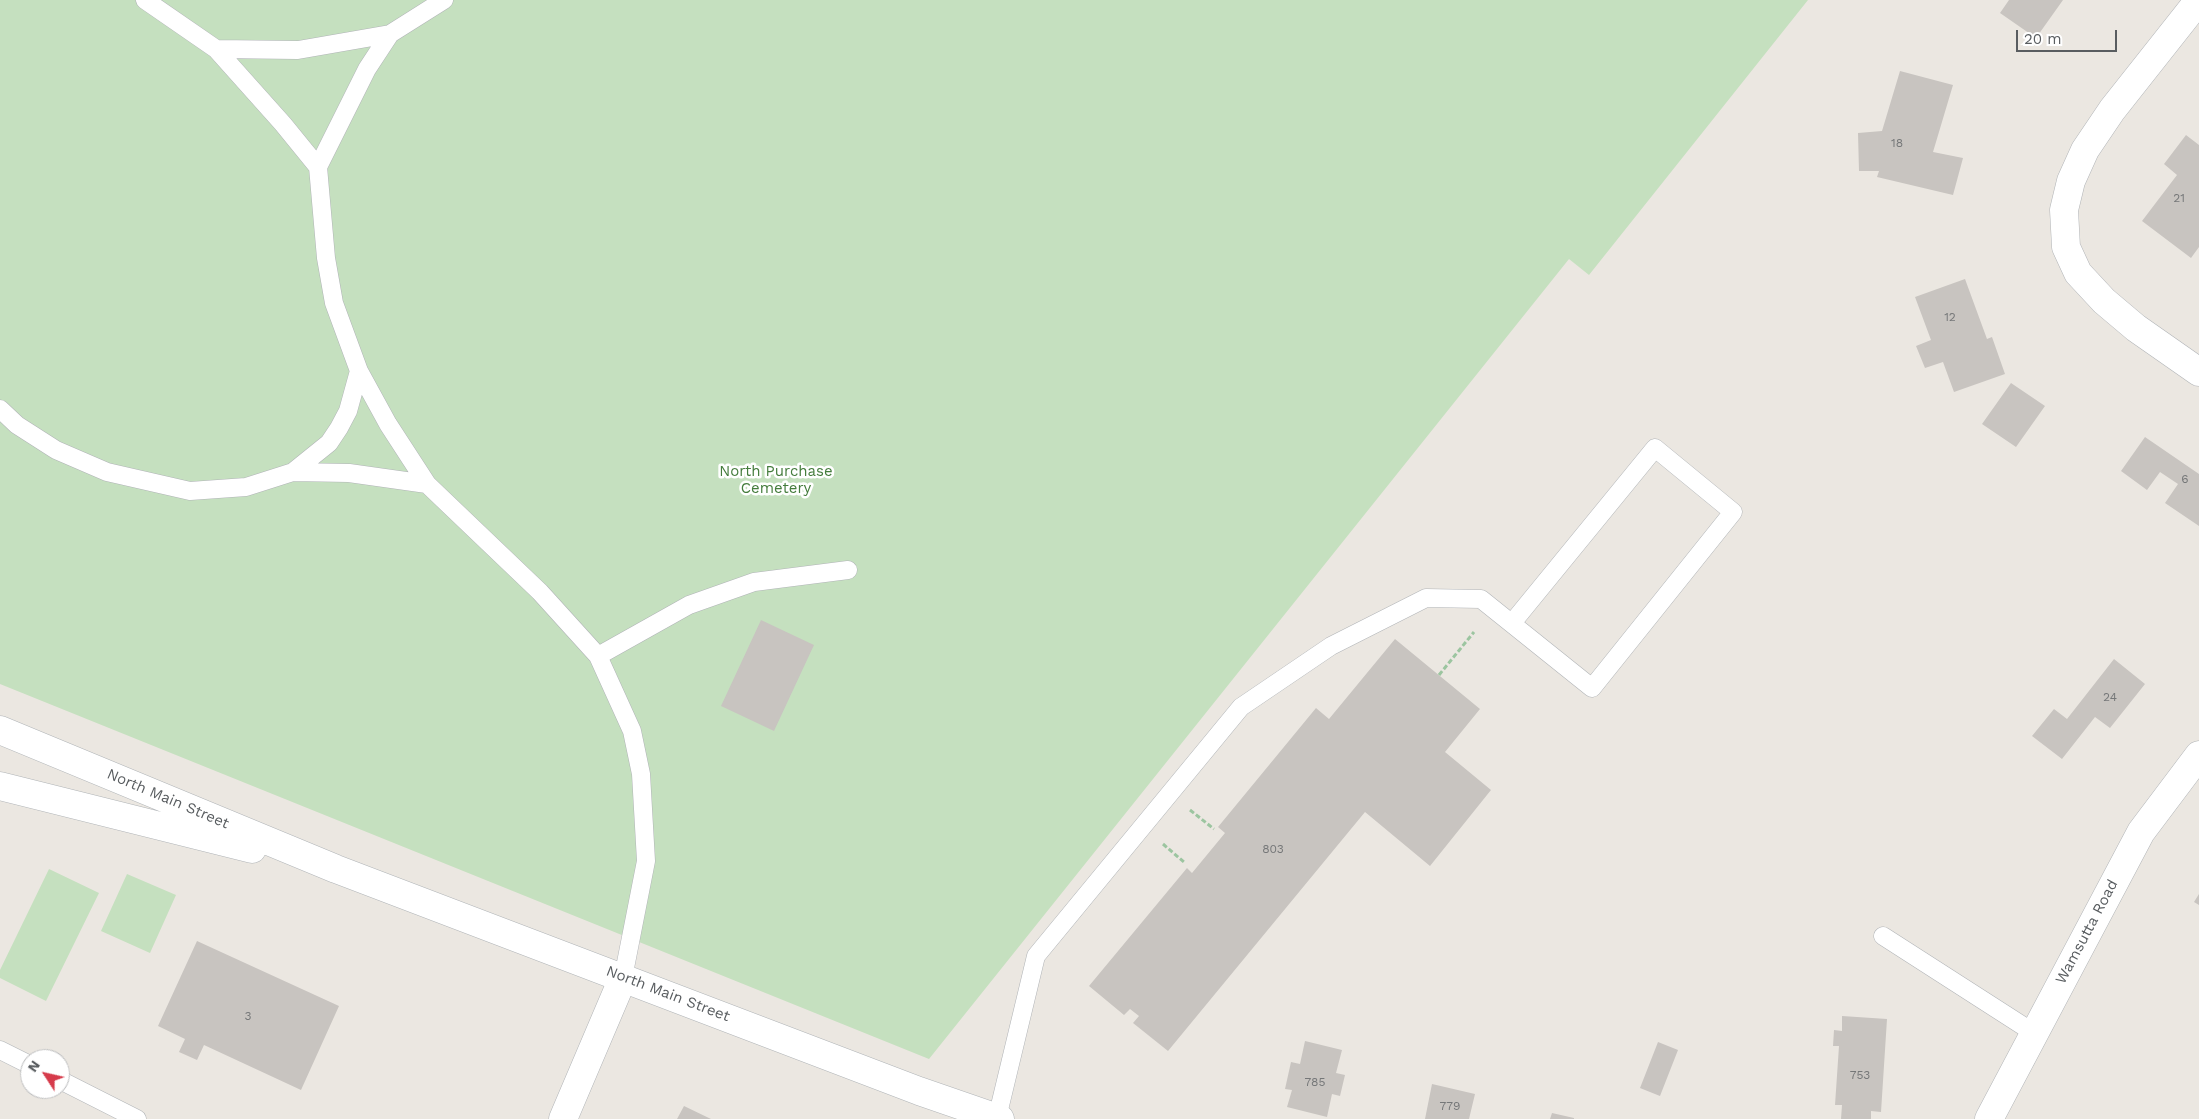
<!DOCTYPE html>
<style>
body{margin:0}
#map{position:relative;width:2199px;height:1119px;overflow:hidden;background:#ebe7e1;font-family:"Work Sans",sans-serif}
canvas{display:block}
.north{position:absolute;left:20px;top:1049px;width:50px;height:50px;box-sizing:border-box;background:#fff;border:1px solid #bdbebf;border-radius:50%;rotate:305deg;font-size:14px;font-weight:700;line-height:20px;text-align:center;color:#595d60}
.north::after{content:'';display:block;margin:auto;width:18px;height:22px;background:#d63b4b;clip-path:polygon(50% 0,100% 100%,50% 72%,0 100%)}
.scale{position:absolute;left:2016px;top:30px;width:101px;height:22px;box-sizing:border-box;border:2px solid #595d60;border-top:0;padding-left:6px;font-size:15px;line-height:18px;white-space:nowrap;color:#595d60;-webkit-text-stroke:4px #fff;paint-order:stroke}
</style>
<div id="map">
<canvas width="2199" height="1119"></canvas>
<div class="north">N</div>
<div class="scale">20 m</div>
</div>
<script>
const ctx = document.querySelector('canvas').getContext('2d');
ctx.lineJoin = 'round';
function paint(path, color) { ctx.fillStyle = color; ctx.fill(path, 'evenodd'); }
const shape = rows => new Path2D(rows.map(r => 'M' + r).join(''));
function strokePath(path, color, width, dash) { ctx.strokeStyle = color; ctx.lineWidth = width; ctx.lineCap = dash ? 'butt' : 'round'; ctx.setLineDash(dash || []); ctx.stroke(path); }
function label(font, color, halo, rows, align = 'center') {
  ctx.font = font + ' "Work Sans",sans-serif'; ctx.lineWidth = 5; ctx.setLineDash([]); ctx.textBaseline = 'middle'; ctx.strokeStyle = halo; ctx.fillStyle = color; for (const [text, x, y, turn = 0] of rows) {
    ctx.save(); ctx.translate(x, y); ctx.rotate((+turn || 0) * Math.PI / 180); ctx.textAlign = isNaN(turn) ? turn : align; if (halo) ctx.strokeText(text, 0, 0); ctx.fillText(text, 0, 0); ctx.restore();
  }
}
const green = shape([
 [0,0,1808,0,1589,275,1569,259,929,1059,0,684],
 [49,869,99,893,46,1001,0,978,0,970],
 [127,874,176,895,150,953,101,931]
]);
const building = shape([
 [2009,0,2063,0,2036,38,2000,13],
 [1900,71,1953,85,1933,152,1963,158,1953,195,1877,177,1879,171,1859,171,1858,133,1882,131],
 [2186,135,2199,145,2199,247,2191,258,2142,221,2177,175,2164,164],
 [1965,279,1987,339,1992,337,2005,374,1954,392,1943,362,1925,368,1916,346,1931,340,1915,297],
 [2011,383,2045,406,2016,447,1982,424],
 [2145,437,2199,474,2199,526,2165,503,2178,484,2160,472,2147,490,2121,471],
 [761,620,814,645,774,731,721,706],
 [1395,639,1480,709,1445,752,1491,790,1430,866,1365,812,1168,1051,1133,1023,1139,1016,1130,1009,1124,1015,1089,986,1187,868,1192,873,1225,833,1218,827,1316,708,1329,719],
 [2114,659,2145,684,2110,728,2095,717,2062,759,2032,736,2054,709,2067,719],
 [2199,894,2199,905,2194,902],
 [197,941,339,1006,301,1090,204,1045,197,1060,179,1052,185,1039,158,1026],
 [1842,1016,1887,1019,1881,1112,1871,1111,1871,1119,1841,1119,1842,1105,1835,1105,1839,1046,1833,1046,1834,1030,1842,1031],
 [1305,1041,1342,1050,1336,1073,1345,1075,1340,1096,1332,1094,1327,1117,1287,1107,1292,1090,1285,1089,1291,1062,1300,1064],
 [1658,1042,1678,1050,1660,1096,1640,1088],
 [1432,1084,1475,1094,1469,1119,1425,1119],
 [684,1106,711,1119,677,1119],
 [1552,1113,1574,1118,1574,1119,1550,1119]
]);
const path = shape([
 [1439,675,1474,632],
 [1190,810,1214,829],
 [1163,844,1185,863]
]);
const service = shape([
 [145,0,216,49,298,50,390,34,444,0],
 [216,49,283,124,318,167],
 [0,409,17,425,56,450,107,472,190,491,246,487,293,472,349,473,427,484,388,424,359,371,334,303,326,258,318,167,367,69,390,34],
 [293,472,329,443,339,428,348,411,359,371],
 [427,484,540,592,598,656],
 [1883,936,2034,1033],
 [623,978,646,861,641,774,632,731,598,656,689,605,754,582,848,570],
 [0,1050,30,1065],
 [60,1080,137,1119],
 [997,1118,1036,956,1241,707,1331,646,1426,598,1481,599,1592,688,1733,512,1655,448,1512,623]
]);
const minor = shape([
 [2199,0,2112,110,2085,150,2071,181,2064,210,2066,247,2078,273,2104,301,2136,328,2199,372],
 [563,1119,623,978],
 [1989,1119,2141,832,2199,755]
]);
const secondary = shape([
 [0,730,336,869,919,1091,1000,1119],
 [0,786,252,849]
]);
const numberNames = [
 ["18",1897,143],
 ["21",2179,198],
 ["12",1950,317],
 ["6",2185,479],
 ["24",2110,697],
 ["803",1273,849],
 ["3",248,1016],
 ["753",1860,1075],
 ["785",1315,1082],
 ["779",1450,1106]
];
const parkNames = [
 ["North Purchase",776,472],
 ["Cemetery",776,489]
];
const streetNames = [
 ["North Main Street",168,799,23],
 ["Wamsutta Road",2087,932,-62],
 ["North Main Street",668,994,21]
];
paint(green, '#c5e0bf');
paint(building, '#c8c4c0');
strokePath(service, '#b1b4b7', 19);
strokePath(minor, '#b1b4b7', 29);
strokePath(secondary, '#b0b4b7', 29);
strokePath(path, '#9cc5a0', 3, [5, 2.5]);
strokePath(service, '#fff', 18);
strokePath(minor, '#fff', 28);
strokePath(secondary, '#fff', 28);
label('12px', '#757778', null, numberNames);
label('15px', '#447c3c', '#fff', parkNames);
label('15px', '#595d60', '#fff', streetNames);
</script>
